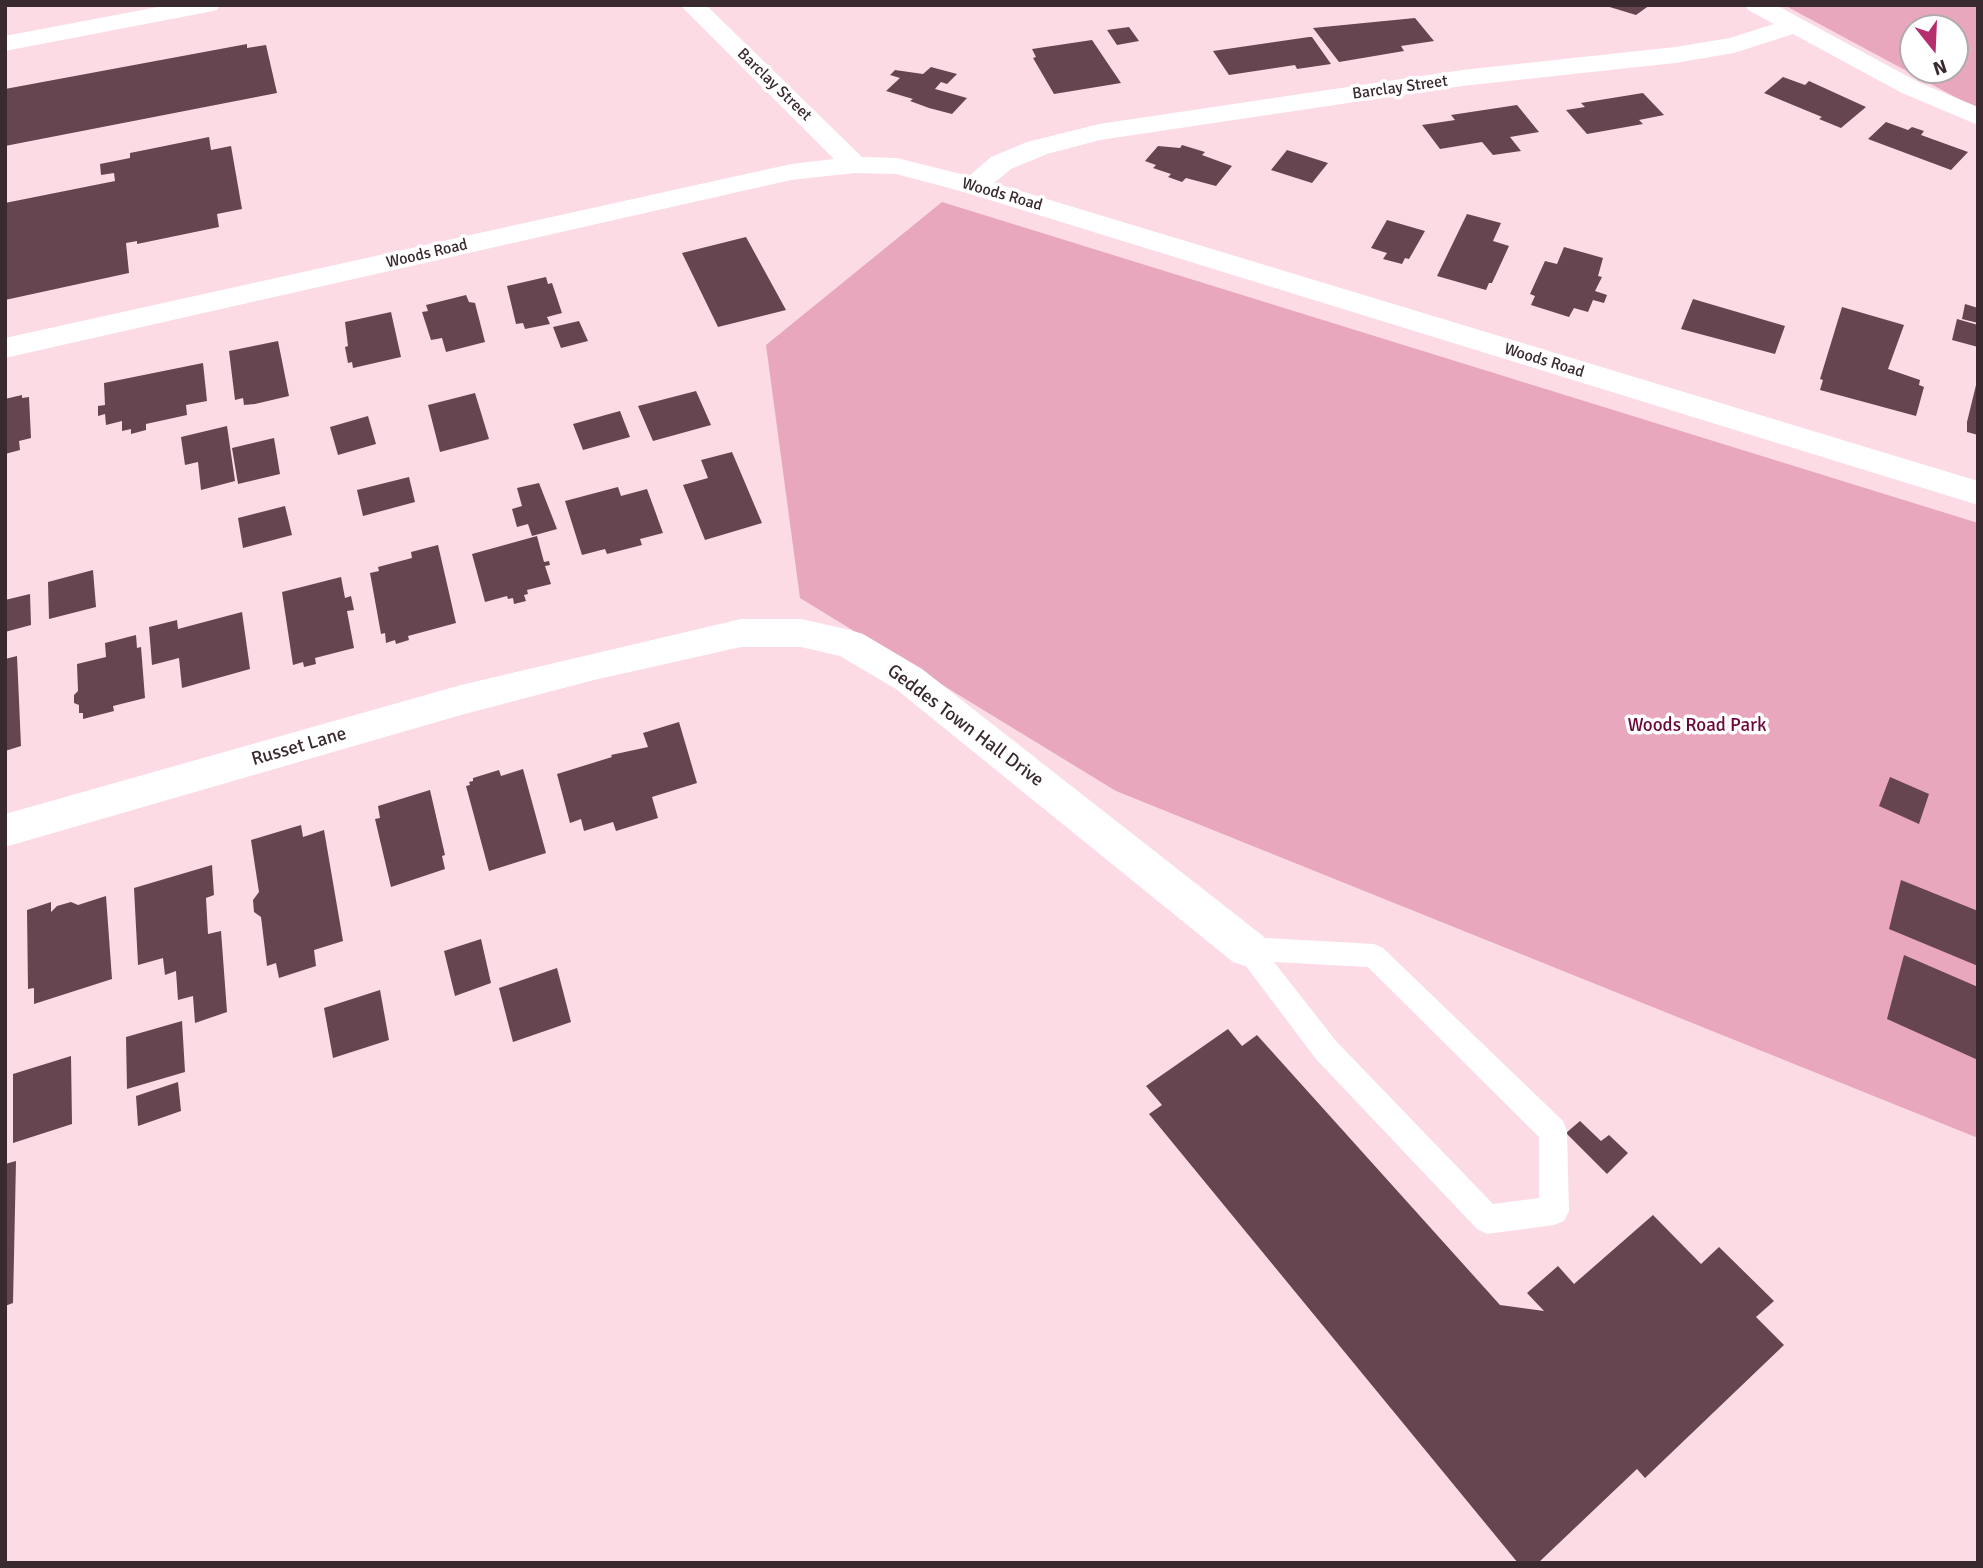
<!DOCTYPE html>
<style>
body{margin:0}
#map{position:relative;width:1983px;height:1568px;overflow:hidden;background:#fcdbe5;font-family:Signika,sans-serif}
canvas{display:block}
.frame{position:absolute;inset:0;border:7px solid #392a2f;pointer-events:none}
.north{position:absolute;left:1899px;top:14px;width:70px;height:70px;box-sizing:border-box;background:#fff;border:2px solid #b0aaac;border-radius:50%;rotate:162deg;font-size:19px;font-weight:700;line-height:28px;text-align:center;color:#392a2f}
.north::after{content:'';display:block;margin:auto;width:24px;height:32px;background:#b62e6d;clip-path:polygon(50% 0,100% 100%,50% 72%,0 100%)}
</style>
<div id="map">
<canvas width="1983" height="1568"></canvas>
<div class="frame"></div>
<div class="north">N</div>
</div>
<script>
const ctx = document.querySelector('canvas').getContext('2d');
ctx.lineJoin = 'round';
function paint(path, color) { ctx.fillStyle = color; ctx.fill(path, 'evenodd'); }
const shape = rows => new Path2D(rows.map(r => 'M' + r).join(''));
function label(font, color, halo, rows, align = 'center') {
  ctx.font = font + ' Signika,sans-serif'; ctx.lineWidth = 7; ctx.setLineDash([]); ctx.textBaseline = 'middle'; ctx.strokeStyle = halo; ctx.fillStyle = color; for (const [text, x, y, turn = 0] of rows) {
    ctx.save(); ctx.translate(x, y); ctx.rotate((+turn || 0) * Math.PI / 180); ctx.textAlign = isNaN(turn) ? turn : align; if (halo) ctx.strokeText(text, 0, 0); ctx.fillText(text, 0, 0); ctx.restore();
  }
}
const green = shape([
 [1784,5,1978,5,1978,107,1970,105],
 [1913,28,1955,28,1955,70,1913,70],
 [942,202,1978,523,1978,1138,1116,791,800,598,766,345]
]);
const building = shape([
 [1603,5,1650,5,1636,15],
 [1415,18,1434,41,1401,46,1404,51,1339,62,1313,28],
 [1129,27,1139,41,1117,45,1107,30],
 [1309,37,1312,37,1331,64,1297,69,1295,65,1229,75,1213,51],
 [1092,40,1121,83,1054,94,1033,58,1036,57,1032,49],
 [247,44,247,48,266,45,277,93,5,146,5,89],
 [931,67,957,74,947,84,941,82,935,89,967,98,952,114,929,108,910,101,913,99,886,91,900,78,890,75,895,70,923,74],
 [1783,77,1805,85,1809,81,1866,107,1841,128,1819,119,1822,117,1764,93],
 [1643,93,1664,115,1639,120,1643,124,1587,134,1566,110,1585,107,1581,103],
 [1517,105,1539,132,1510,137,1521,151,1493,155,1482,142,1440,149,1422,125,1455,120,1451,115],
 [1886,122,1908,130,1912,127,1924,131,1921,135,1968,152,1951,170,1868,139],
 [209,137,211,150,231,146,242,209,217,214,219,227,137,244,137,241,126,243,129,273,5,300,5,203,115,181,114,173,101,175,100,164,130,158,130,153],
 [1182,145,1205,152,1202,155,1232,166,1216,186,1186,178,1182,182,1168,177,1171,174,1153,168,1156,165,1145,161,1158,146,1180,148],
 [1287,150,1328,163,1312,183,1271,170],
 [1467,214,1501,223,1493,241,1509,246,1492,283,1489,283,1486,290,1437,276],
 [1387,220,1425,231,1409,259,1405,258,1402,264,1383,259,1387,253,1371,248],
 [746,237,786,310,718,327,682,253],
 [1564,247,1603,258,1598,276,1602,277,1595,291,1607,295,1604,303,1593,300,1588,312,1574,308,1569,317,1531,305,1535,296,1530,294,1545,261,1557,264],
 [546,277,548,284,552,283,562,313,547,317,550,324,525,329,523,323,516,324,507,286],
 [466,295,469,302,475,303,485,342,446,352,442,338,431,340,422,312,428,311,426,305],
 [1693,299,1785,326,1775,354,1681,329],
 [1965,304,1978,308,1978,323,1962,319],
 [1842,307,1904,325,1888,369,1920,380,1919,385,1924,387,1916,416,1820,390,1823,380,1820,379],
 [391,312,401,357,353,368,352,362,348,363,345,347,348,346,345,322],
 [1957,319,1978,325,1978,347,1952,340],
 [579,321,588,341,561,348,553,327],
 [278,341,289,396,255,404,244,405,243,398,235,400,229,351],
 [203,363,207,401,186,405,187,415,146,424,146,430,131,434,131,429,122,431,122,421,106,425,105,414,98,416,98,406,105,405,104,383],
 [1977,381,1978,381,1978,435,1967,432,1967,422],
 [696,391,711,425,653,441,638,406],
 [475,393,489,439,440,452,428,405],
 [22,395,22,398,29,397,31,438,19,441,20,450,5,454,5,399],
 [620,411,630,437,583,450,573,424],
 [368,416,376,444,338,455,330,427],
 [227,426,235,481,201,490,198,462,185,465,181,437],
 [274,438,280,474,238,484,232,448],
 [732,452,762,523,705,540,683,485,708,478,701,460],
 [409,477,415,502,363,516,357,490],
 [539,483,557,529,532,536,528,524,517,527,512,509,522,506,517,488],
 [618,487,621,496,647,489,663,533,640,539,642,545,607,554,605,549,582,555,565,501],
 [285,506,292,535,243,548,238,518],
 [537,536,544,562,549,561,550,565,545,566,551,584,527,590,528,594,524,595,526,601,514,604,513,598,508,599,507,596,485,602,472,554],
 [438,545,456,623,408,636,409,640,396,644,395,640,386,643,385,633,381,634,370,573,379,571,378,567,412,558,411,552],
 [93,570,96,607,49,619,48,582],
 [341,577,345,598,351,596,354,610,347,611,354,648,315,658,316,664,304,667,303,662,293,665,282,592],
 [30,594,31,625,5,632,5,600],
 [242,612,250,669,182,688,179,658,152,665,149,627,177,620,178,629],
 [136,635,137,648,141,647,145,698,113,706,114,711,83,719,83,713,79,713,79,705,74,703,74,695,78,691,77,664,106,657,105,643],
 [17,656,21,746,5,751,5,659],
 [679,722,697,783,652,797,658,818,616,831,613,822,584,831,581,819,570,823,557,774,612,757,611,755,648,747,643,733],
 [523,769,546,853,489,871,466,786,470,785,469,782,473,781,473,778,499,770,501,776],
 [1890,777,1929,794,1919,824,1879,806],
 [430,790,445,855,442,856,445,869,391,887,375,819,380,818,378,806],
 [301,825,303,837,324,830,343,941,314,950,316,966,279,978,276,963,267,966,261,917,254,912,253,900,259,892,251,840],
 [212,865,214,895,206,898,208,934,221,931,227,1012,195,1023,193,996,178,1000,176,971,165,975,163,958,138,965,134,888],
 [1901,880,1978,911,1978,966,1889,929],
 [106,896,112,979,34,1004,34,988,28,989,27,910,51,902,51,912,57,906,71,902,78,905],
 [481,939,491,983,455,996,444,951],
 [1904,955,1978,987,1978,1060,1887,1019],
 [557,968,571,1022,513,1042,499,988],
 [380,990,389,1040,333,1058,324,1008],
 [182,1021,185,1072,127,1089,126,1037],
 [1228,1029,1242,1046,1257,1035,1500,1305,1544,1311,1527,1293,1558,1266,1574,1284,1653,1215,1701,1264,1719,1247,1774,1301,1756,1317,1784,1345,1645,1478,1637,1469,1538,1563,1518,1563,1149,1114,1162,1105,1146,1086],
 [71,1056,72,1124,13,1143,13,1074],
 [178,1082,181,1111,138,1126,136,1096],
 [1580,1121,1601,1141,1609,1135,1628,1153,1607,1174,1566,1133],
 [16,1161,13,1303,5,1306,5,1164]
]);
const service = shape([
 [1248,937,1374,944,1383,948,1563,1121,1567,1131,1569,1211,1564,1221,1554,1225,1487,1234,1477,1229,1316,1059,1239,957,1235,949,1239,941,1248,937],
 [1274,962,1368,967,1539,1137,1539,1198,1493,1204,1336,1041,1274,962]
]);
const minor = shape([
 [168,5,220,5,217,10,208,12,5,51,5,36,168,5],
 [680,5,706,5,862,157,897,158,969,176,991,157,1027,142,1099,124,1462,70,1675,47,1730,38,1774,24,1748,10,1745,5,1776,5,1920,83,1978,107,1978,125,1902,93,1793,34,1734,53,1675,63,1462,86,1100,140,1047,154,1011,169,994,183,1978,481,1978,505,964,192,896,174,855,173,791,180,5,358,5,338,791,164,834,159,680,5],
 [741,619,801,619,850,630,863,634,922,669,1263,936,1269,949,1263,962,1248,967,1233,962,896,689,840,656,801,647,741,647,594,680,461,715,5,847,5,814,461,685,741,619]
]);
const farStreetnames = [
 ["Barclay Street",774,85,44],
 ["Barclay Street",1400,88,-8],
 ["Woods Road",1002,195,16],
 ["Woods Road",427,254,-13],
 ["Woods Road",1544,361,17]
];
const streetNames = [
 ["Geddes Town Hall Drive",965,726,37],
 ["Russet Lane",299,747,-16]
];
const parkNames = [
 ["Woods Road Park",1697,726]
];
paint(green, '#e8a7bd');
paint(building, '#664550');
paint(service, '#fff');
paint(minor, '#fff');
label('16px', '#392a2f', '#fff', farStreetnames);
label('19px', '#392a2f', '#fff', streetNames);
label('19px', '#6c063b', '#fff', parkNames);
</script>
